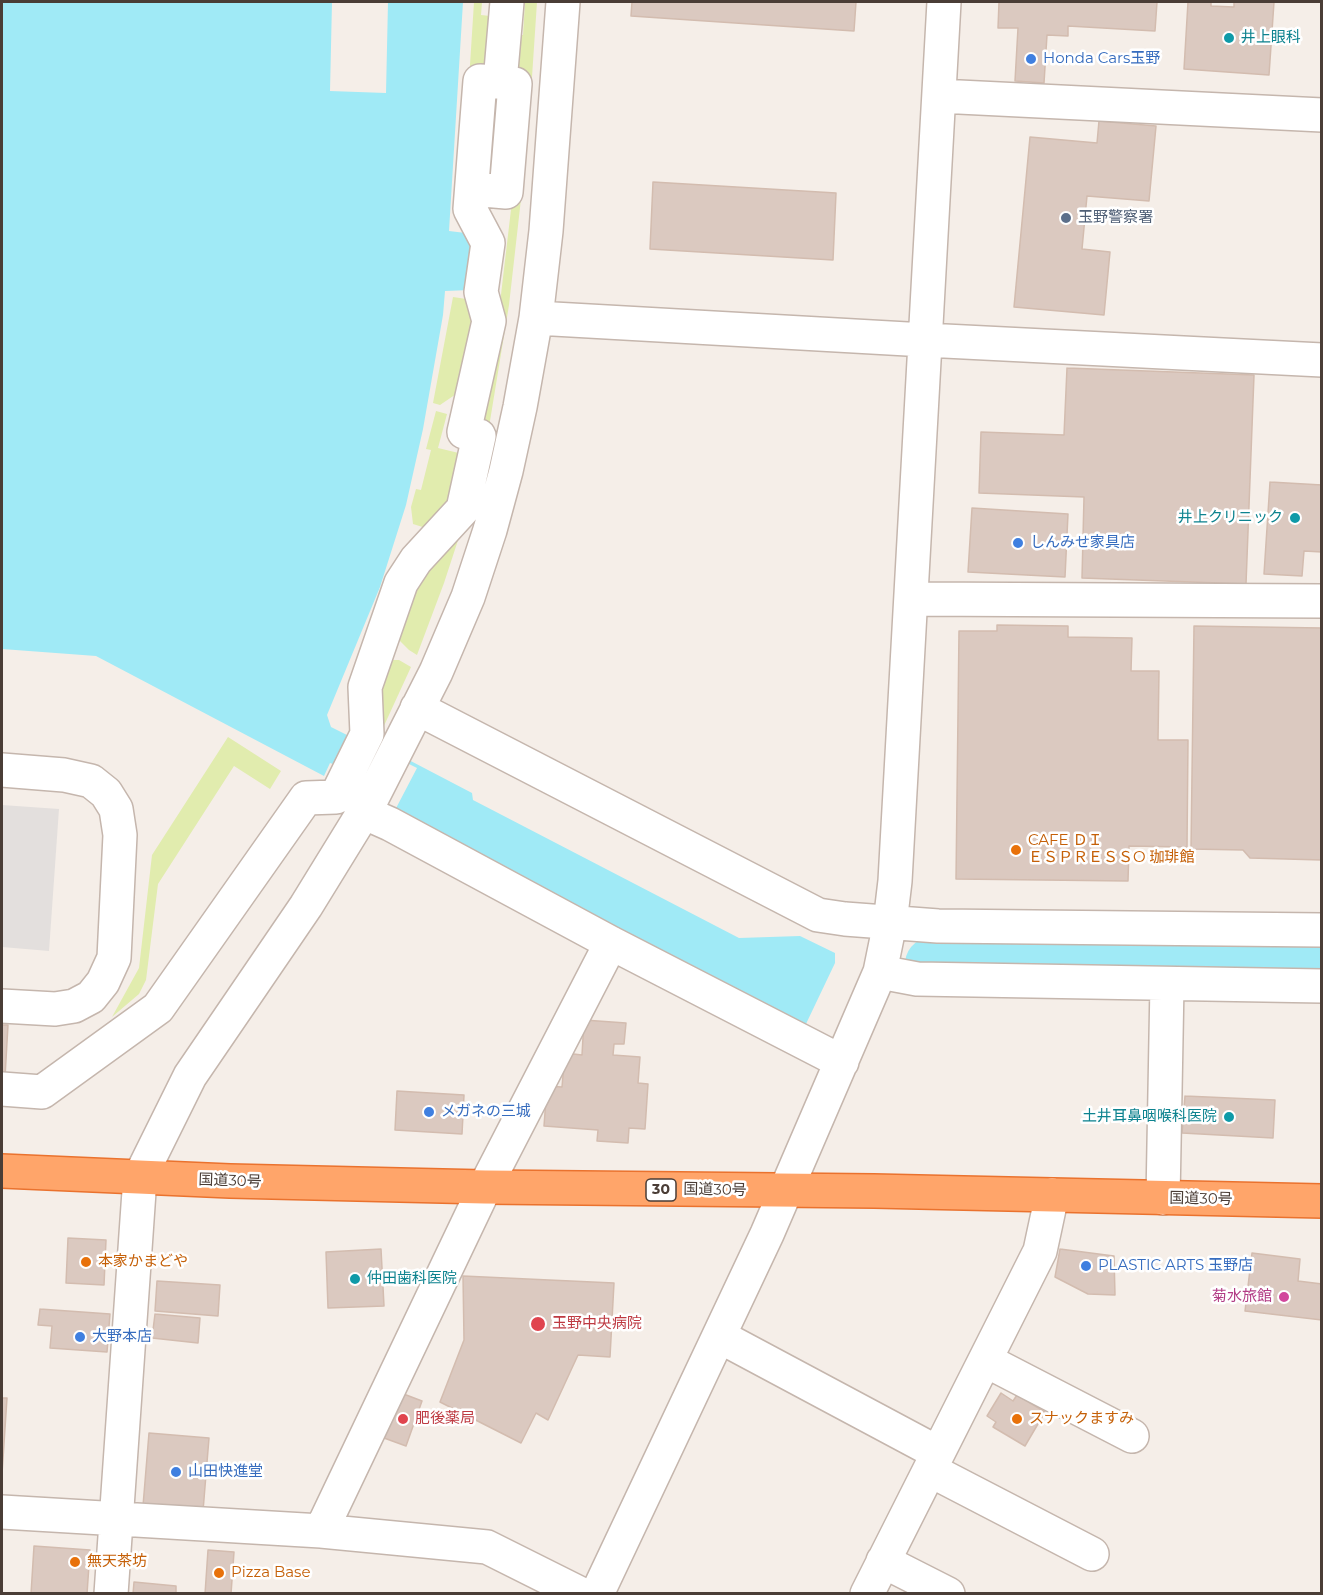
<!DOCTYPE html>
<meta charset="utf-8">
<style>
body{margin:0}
#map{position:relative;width:1323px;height:1595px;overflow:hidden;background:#f5eee8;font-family:Montserrat,sans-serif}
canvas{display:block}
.frame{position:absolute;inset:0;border:3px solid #4a3d36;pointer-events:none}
</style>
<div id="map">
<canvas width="1323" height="1595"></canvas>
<div class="frame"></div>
</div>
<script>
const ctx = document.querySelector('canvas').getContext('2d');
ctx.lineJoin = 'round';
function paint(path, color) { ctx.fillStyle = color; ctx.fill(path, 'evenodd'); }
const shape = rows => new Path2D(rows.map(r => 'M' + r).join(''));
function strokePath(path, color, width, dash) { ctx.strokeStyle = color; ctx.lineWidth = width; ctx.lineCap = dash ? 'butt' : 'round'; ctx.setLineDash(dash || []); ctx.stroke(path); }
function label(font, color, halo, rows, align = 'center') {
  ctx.font = font + ' Montserrat,"Noto Sans JP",sans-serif'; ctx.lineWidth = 5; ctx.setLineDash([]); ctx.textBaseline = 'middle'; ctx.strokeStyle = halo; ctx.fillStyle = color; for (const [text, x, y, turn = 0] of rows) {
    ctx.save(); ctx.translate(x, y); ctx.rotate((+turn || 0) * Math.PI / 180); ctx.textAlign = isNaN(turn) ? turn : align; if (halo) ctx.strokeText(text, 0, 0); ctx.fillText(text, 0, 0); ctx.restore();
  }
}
const green = shape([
 [474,2,482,2,481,15,499,17,494,65,478,64,464,208,460,222],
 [525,2,537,2,532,77,521,199,509,305,489,427,478,425,500,303,512,201,507,74,510,35,523,35],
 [453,297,473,300,480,321,465,388,440,405,433,403],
 [436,411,447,414,438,448,467,455,453,510,429,529,413,524,411,507,416,489,421,490,431,450,426,449],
 [463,525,444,583,417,655,409,650,396,637,401,602],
 [388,660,399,660,411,667,377,741,376,700],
 [228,737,281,771,270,789,234,766,158,884,146,980,139,994,112,1017,139,968,152,855]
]);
const parking = shape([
 [2,805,59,809,49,951,2,947]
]);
const water = shape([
 [2,2,463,2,449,231,474,234,470,290,445,291,443,315,423,429,406,505,380,587,327,715,331,727,347,735,345,739,349,741,336,765,330,763,324,776,96,656,2,649],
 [361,735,472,793,473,800,739,938,800,936,835,953,835,963,805,1026,336,784]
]);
const pier = shape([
 [332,2,388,2,386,93,330,91],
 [373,746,417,768,393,814,349,791]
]);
const river = shape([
 [932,964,941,965,961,960,1322,963]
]);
const building = shape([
 [632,2,856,2,854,31,631,16,632,2],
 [999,2,1157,2,1155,31,1068,26,1068,36,1047,35,1044,83,1015,81,1018,28,998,28,999,2],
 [1188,2,1211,2,1211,6,1234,7,1234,2,1274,2,1269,75,1184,69,1188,2],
 [1099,121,1156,126,1149,201,1087,196,1082,249,1110,252,1104,315,1014,307,1030,137,1097,143,1099,121],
 [653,182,836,193,833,260,650,249,653,182],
 [1067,368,1254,375,1246,584,1082,578,1084,497,979,493,981,432,1064,435,1067,368],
 [1270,482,1322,485,1322,552,1304,551,1302,576,1264,574,1270,482],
 [972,508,1068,514,1065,577,968,572,972,508],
 [997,625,1068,626,1068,637,1132,638,1131,671,1159,671,1158,740,1188,740,1187,847,1129,846,1128,881,956,879,959,631,997,631,997,625],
 [1194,626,1322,628,1322,860,1250,858,1243,850,1191,849,1194,626],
 [584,1020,626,1023,624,1044,614,1044,613,1055,640,1057,638,1083,648,1084,645,1129,629,1128,628,1143,597,1141,598,1130,544,1126,547,1086,562,1087,565,1053,582,1055,584,1020],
 [2,1025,8,1025,5,1077,2,1076,2,1025],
 [397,1091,464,1095,462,1134,395,1130,397,1091],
 [1185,1096,1275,1100,1273,1138,1182,1133,1185,1096],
 [68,1238,106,1240,104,1285,66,1283,68,1238],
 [381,1249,384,1306,328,1308,326,1252,381,1249],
 [1060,1249,1114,1256,1115,1295,1088,1294,1055,1277,1060,1249],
 [1252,1253,1300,1259,1298,1281,1322,1284,1322,1320,1245,1311,1252,1253],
 [463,1276,614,1283,610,1357,578,1355,548,1420,536,1413,521,1443,440,1402,464,1340,463,1276],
 [157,1281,220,1285,218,1316,155,1311,157,1281],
 [40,1309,110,1314,107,1352,50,1348,52,1326,38,1325,40,1309],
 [155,1314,200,1318,198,1343,152,1338,155,1314],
 [401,1393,422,1401,406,1446,384,1438,401,1393],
 [1001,1393,1013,1401,1017,1395,1045,1412,1025,1446,993,1427,996,1422,987,1416,1001,1393],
 [2,1398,7,1398,2,1474,2,1398],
 [149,1433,209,1438,203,1511,143,1506,149,1433],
 [34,1546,90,1550,87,1594,31,1594,34,1546],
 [208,1550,234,1552,231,1594,205,1594,208,1550],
 [134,1582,176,1586,176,1594,133,1594,134,1582]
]);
const minor = shape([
 [939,96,1322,115],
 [472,189,506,192,515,84,500,82],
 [536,318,925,340,1322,360],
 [911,599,1322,601],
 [417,708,818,915,845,919,938,926,1322,930],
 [2,770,64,775,91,781,106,793,116,809,120,835,114,958,103,982,91,997,74,1006,55,1009,2,1006],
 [363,812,390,824,611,943,842,1062],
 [880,972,917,979,1322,986],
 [2,1089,42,1092,158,1008,306,798,336,797,367,734,365,687,401,583,416,560,463,509,479,436,464,432,489,321,481,292,488,243,470,209,480,81,500,82,507,2],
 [1163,1198,1167,984],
 [719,1336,938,1453],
 [985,1360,1132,1436],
 [930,1470,1092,1554],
 [2,1512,321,1531,487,1547,581,1594],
 [321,1531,485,1187,611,943],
 [883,1561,948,1594],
 [111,1594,140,1177,190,1076,306,906,370,802,436,672,468,597,490,530,506,471,520,407,536,318,546,231,563,2],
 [597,1594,767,1234,880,972,890,923,895,881,944,2],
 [867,1594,1040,1251,1052,1195]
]);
const highway = shape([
 [2,1171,230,1181,485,1187,874,1191,1322,1201]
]);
const markers = [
 [1229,38,6,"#0f9aa8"],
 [1031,59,6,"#3f7fe0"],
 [1066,218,6,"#5c6f8a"],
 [1295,518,6,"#0f9aa8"],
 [1018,543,6,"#3f7fe0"],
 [1016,850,6,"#e8710a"],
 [429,1112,6,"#3f7fe0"],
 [1229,1117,6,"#0f9aa8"],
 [86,1262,6,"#e8710a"],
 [1086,1266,6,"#3f7fe0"],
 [355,1279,6,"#0f9aa8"],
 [1284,1297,6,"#d1479c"],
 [538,1324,8,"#e0444e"],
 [80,1337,6,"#3f7fe0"],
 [403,1419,6,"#e0444e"],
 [1017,1419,6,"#e8710a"],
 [176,1472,6,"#3f7fe0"],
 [75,1562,6,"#e8710a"],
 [219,1573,6,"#e8710a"]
];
const shields = [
 [661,1190,30]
];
const shieldNames = [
 ["30",661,1190]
];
const cultureNames = [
 ["井上眼科",1241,38],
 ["井上クリニック",1283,518,"right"],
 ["土井耳鼻咽喉科医院",1217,1117,"right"],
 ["仲田歯科医院",367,1279]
];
const shopNames = [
 ["Honda Cars玉野",1043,59],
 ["しんみせ家具店",1030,543],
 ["メガネの三城",441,1112],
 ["PLASTIC ARTS 玉野店",1098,1266],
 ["大野本店",92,1337],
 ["山田快進堂",188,1472]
];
const serviceNames = [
 ["玉野警察署",1078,218]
];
const foodNames = [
 ["CAFE ＤＩ",1028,841],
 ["ＥＳＰＲＥＳＳO 珈琲館",1028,858],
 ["本家かまどや",98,1262],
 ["スナックますみ",1029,1419],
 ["無天茶坊",87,1562],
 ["Pizza Base",231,1573]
];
const streetNames = [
 ["国道30号",230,1181,2],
 ["国道30号",715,1190,1],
 ["国道30号",1201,1199,1]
];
const hotelNames = [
 ["菊水旅館",1272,1297]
];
const healthNames = [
 ["玉野中央病院",552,1324],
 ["肥後薬局",415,1419]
];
paint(green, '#e1ecae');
paint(parking, '#e3dfdd');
paint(water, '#a0eaf6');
paint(pier, '#f5eee8');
strokePath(river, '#a0eaf6', 54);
paint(building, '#dbc9c0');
strokePath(building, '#d3bcaf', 1.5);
strokePath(minor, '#c5b6ad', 36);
strokePath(highway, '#ea722e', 36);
strokePath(minor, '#fff', 33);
strokePath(highway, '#ffa56a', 33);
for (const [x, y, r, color] of markers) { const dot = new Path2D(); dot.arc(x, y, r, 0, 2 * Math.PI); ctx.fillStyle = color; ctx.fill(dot); strokePath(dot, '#fff', 2); }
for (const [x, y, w] of shields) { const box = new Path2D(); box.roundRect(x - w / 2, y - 11, w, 22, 4.5); ctx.fillStyle = '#fff'; ctx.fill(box); strokePath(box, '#4a3d36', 1.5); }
label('bold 14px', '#4a3d36', null, shieldNames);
label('15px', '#0d838f', '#fff', cultureNames, 'left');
label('15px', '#366cbe', '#fff', shopNames, 'left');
label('15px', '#4e5e75', '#fff', serviceNames, 'left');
label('15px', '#c56008', '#fff', foodNames, 'left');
label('15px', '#4a3d36', '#fff', streetNames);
label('15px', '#b23c85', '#fff', hotelNames, 'right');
label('15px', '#be3a42', '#fff', healthNames, 'left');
</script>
